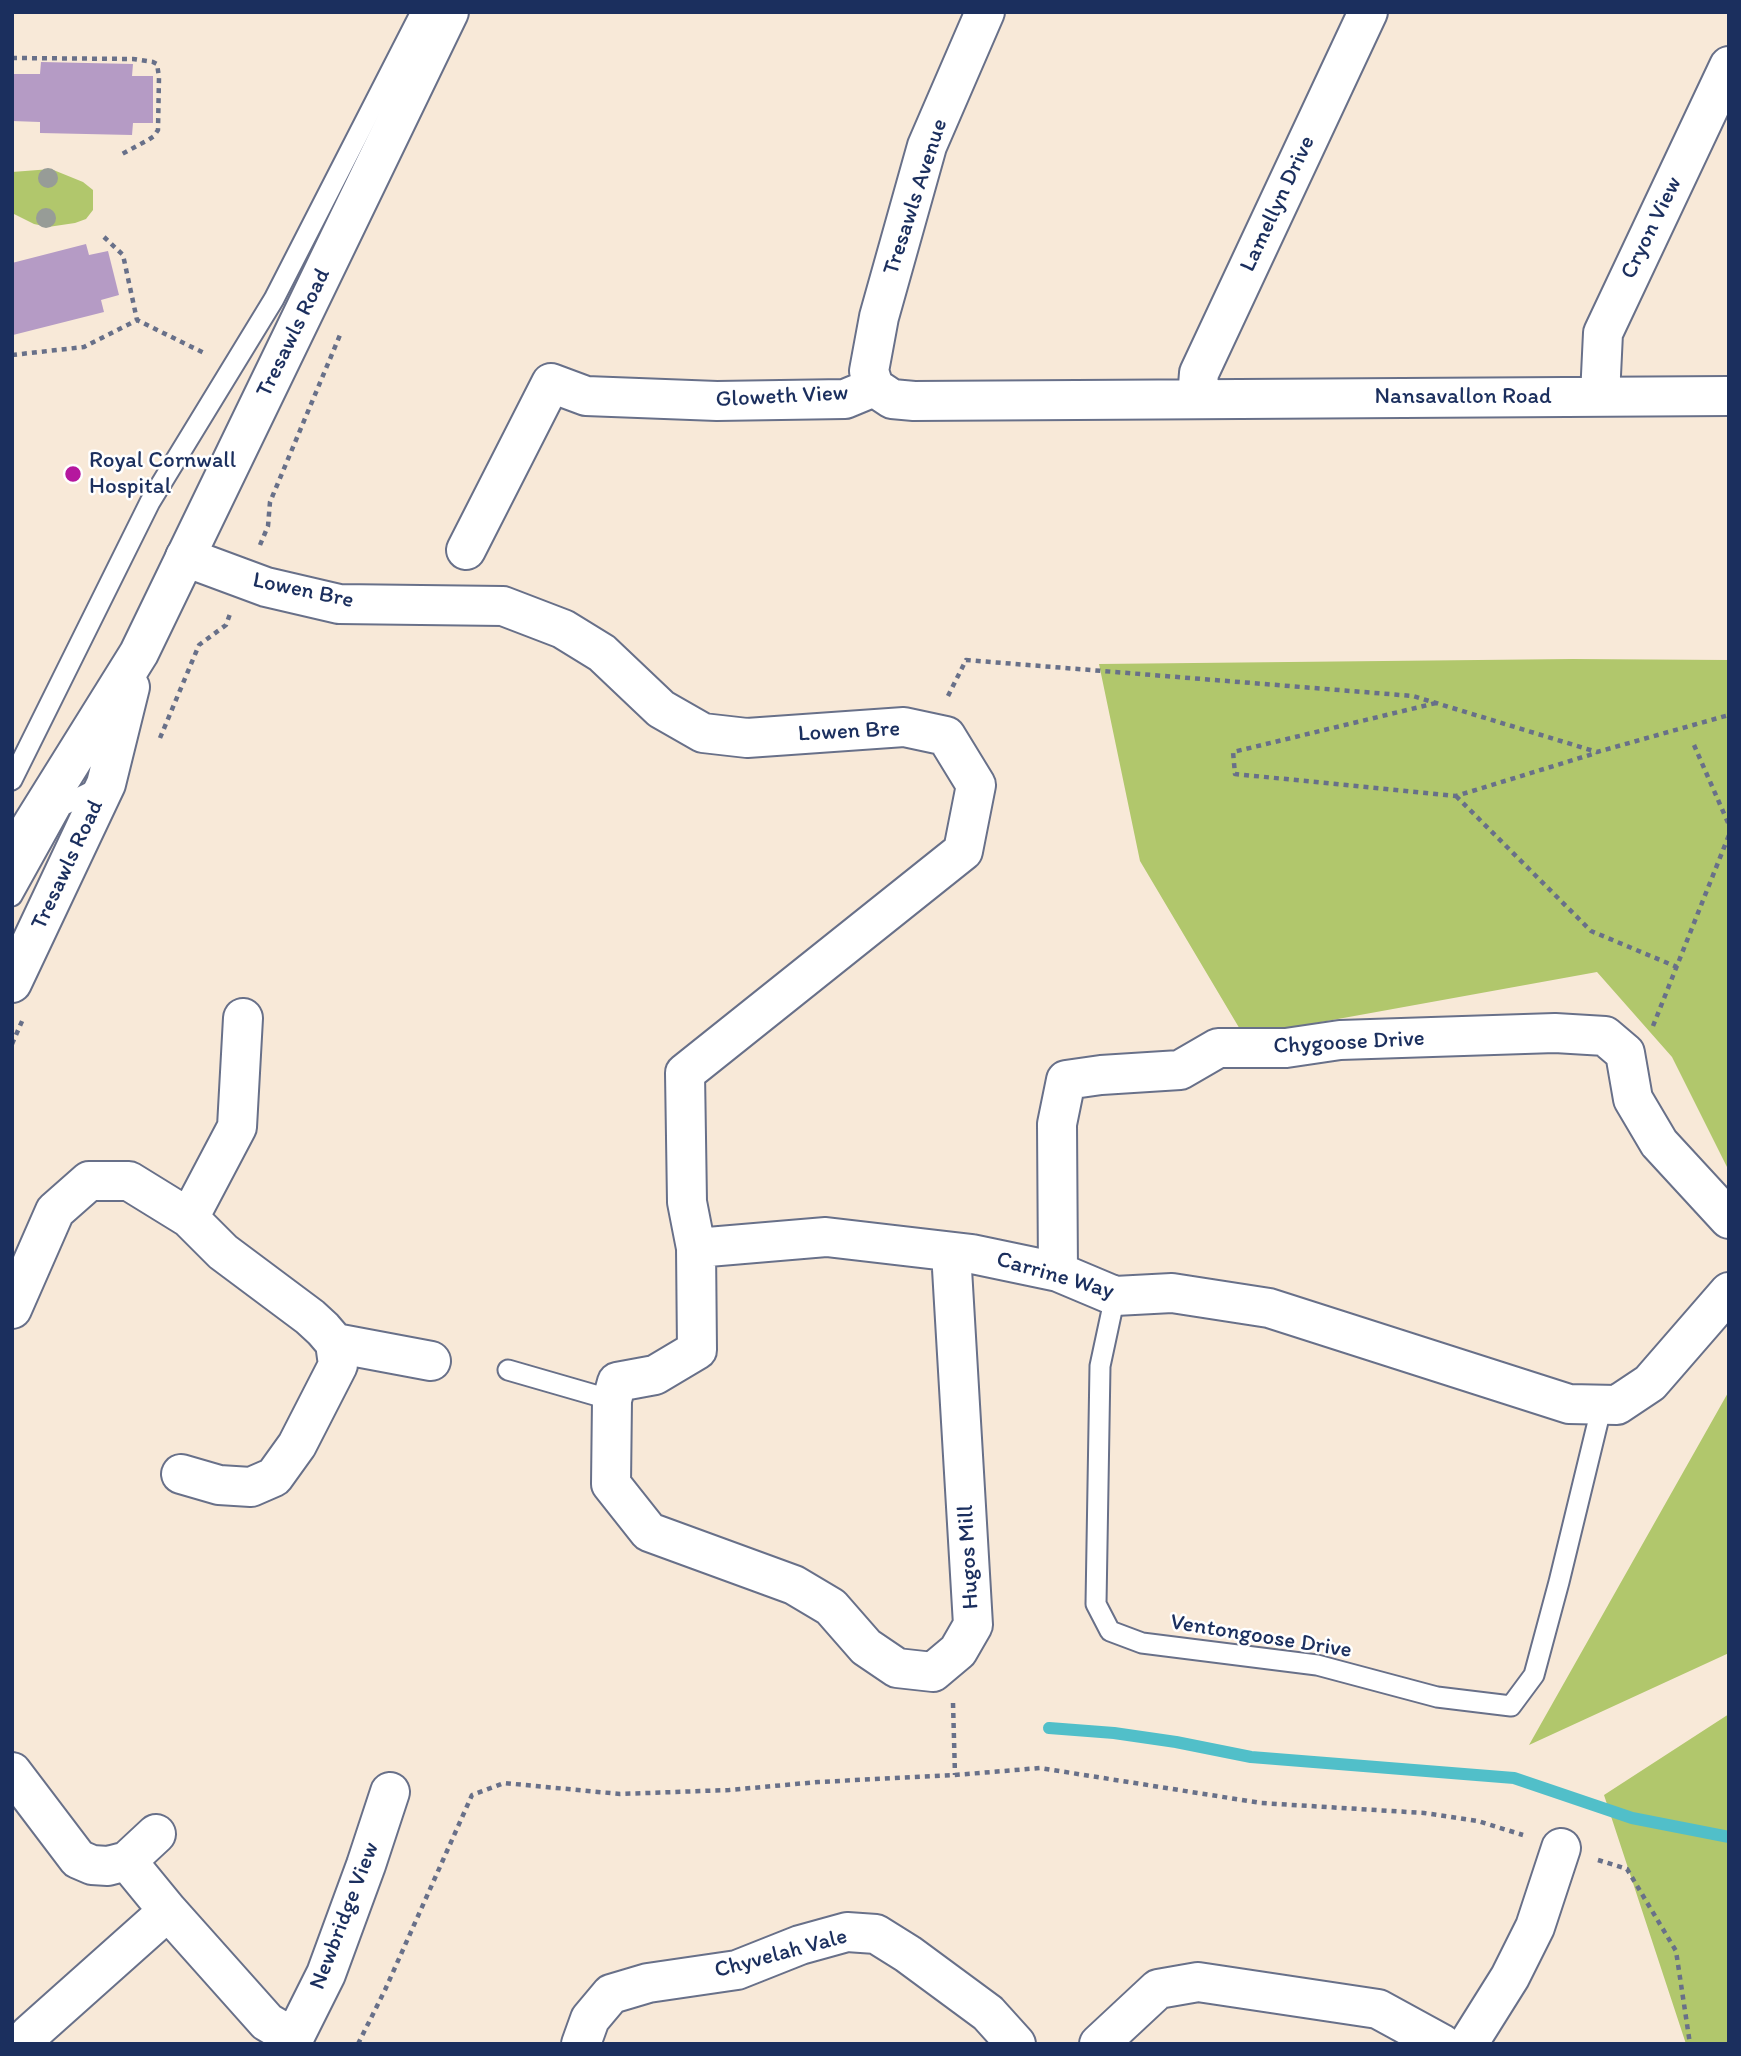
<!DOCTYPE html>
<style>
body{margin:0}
#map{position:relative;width:1741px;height:2056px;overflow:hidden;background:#f8e9d8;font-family:Itim,sans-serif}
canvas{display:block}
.frame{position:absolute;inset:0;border:14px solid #1b2f5e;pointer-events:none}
</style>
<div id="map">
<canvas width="1741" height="2056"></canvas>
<div class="frame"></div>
</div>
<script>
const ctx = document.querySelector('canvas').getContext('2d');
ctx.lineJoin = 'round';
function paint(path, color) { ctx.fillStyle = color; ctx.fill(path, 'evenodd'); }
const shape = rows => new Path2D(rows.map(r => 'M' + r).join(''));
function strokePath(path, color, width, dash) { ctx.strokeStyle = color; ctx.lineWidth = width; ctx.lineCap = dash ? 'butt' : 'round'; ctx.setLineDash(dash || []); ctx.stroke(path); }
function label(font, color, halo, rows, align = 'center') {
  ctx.font = font + ' Itim,sans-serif'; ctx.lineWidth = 5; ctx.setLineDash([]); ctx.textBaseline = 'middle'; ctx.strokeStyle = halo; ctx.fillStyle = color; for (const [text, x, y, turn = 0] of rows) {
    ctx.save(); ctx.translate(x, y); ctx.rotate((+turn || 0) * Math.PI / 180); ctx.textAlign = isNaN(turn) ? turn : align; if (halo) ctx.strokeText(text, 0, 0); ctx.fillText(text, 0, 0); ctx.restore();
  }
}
const green = shape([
 [51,169,83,182,93,190,93,210,86,219,75,223,48,227,34,224,12,213,12,172],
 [1573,659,1729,660,1729,1171,1672,1057,1597,972,1244,1036,1140,861,1099,664],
 [1729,1391,1729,1653,1529,1745],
 [1729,1714,1729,2044,1686,2044,1604,1795]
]);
const stream = shape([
 [1049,1728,1114,1733,1176,1742,1251,1757,1514,1778,1632,1818,1729,1837]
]);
const building = shape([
 [41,62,133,64,132,76,153,76,153,123,133,123,132,135,40,133,40,122,12,121,12,74,40,74],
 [86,244,89,255,108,251,119,295,101,300,104,312,13,335,12,263]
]);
const path = shape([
 [12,58,133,59,153,62,157,64,159,77,158,130,154,136,148,140,122,154],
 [104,237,123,255,137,320],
 [12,355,84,347,137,320,204,353],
 [260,545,268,526,270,502,340,335],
 [948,696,966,660,1413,696,1597,752,1729,715],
 [1436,703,1233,752,1235,774,1456,796,1596,753],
 [160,738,199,645,226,625,230,614],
 [1694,745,1729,825],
 [1456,796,1591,931,1677,967],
 [1653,1026,1729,835],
 [12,1044,23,1019],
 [953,1703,955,1775],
 [1598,1860,1627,1869,1676,1951,1690,2044],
 [358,2044,385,1990,472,1795,504,1783,620,1794,729,1790,818,1782,955,1775,1040,1768,1261,1803,1424,1813,1478,1821,1523,1835]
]);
const lane = shape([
 [12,780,150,502,274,299,421,12],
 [12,896,62,806,102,786],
 [1115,1296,1100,1366,1096,1604,1110,1631,1142,1643,1317,1665,1437,1697,1511,1706,1534,1675,1559,1582,1602,1405],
 [508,1370,612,1400]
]);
const street = shape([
 [874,387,869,371,879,317,927,146,985,12],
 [1600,396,1603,333,1729,66],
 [1197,398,1199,373,1368,12],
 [466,550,551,383,586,396,717,401,845,399,874,387,892,399,914,401,1729,396],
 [185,557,266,587,339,604,503,606,563,629,602,653,661,709,703,733,747,738,904,727,946,736,976,785,963,851,685,1073,687,1202,696,1248],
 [189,1218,237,1127,243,1018],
 [951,1252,973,1625,958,1651,933,1672,897,1668,866,1647,831,1607,794,1585,649,1532,611,1484,612,1400,617,1382,655,1375,697,1350,696,1248,826,1237,972,1254,1058,1272,1115,1296,1172,1293,1269,1308,1569,1404,1617,1405,1650,1383,1729,1292],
 [1058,1272,1057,1124,1066,1080,1101,1075,1180,1070,1218,1048,1286,1048,1340,1040,1555,1033,1605,1036,1625,1053,1633,1099,1659,1143,1729,1219],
 [12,1309,55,1211,89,1181,129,1181,189,1218,223,1252,310,1317,323,1329,335,1343,338,1365,297,1445,274,1477,251,1487,219,1485,181,1474],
 [335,1343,431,1361],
 [12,1772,78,1859,92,1865,108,1866,127,1861,156,1834],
 [127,1861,168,1911],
 [29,2035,168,1911,267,2022,294,2038,290,2044],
 [294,2038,326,1974,366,1865,390,1792],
 [581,2044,590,2019,611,1994,648,1983,737,1970,800,1945,847,1932,876,1934,908,1954,988,2013,1016,2044],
 [1099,2044,1158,1989,1198,1982,1378,2009,1442,2044],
 [1468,2044,1510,1977,1535,1927,1561,1848]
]);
const highway = shape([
 [12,857,139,653,449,12],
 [12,983,106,784,130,687]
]);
const trees = [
 [48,178],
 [46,218]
];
const markers = [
 [73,474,9,"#b5179e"]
];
const streetNames = [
 ["Tresawls Avenue",916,197,-72],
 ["Lamellyn Drive",1278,204,-65],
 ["Cryon View",1652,228,-64],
 ["Tresawls Road",294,333,-64],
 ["Gloweth View",782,397,-3],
 ["Nansavallon Road",1463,397],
 ["Lowen Bre",303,591,12],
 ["Lowen Bre",849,732,-3],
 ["Tresawls Road",68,865,-65],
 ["Chygoose Drive",1349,1043,-3],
 ["Carrine Way",1055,1276,16],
 ["Hugos Mill",969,1557,-93],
 ["Ventongoose Drive",1261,1637,9],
 ["Newbridge View",345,1916,-69],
 ["Chyvelah Vale",781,1954,-15]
];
const poiNames = [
 ["Royal Cornwall",89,461],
 ["Hospital",89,487]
];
paint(green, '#b1c76c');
strokePath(stream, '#51bfc9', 12);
paint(building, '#b59bc5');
strokePath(lane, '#687089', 23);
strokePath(street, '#687089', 42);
strokePath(highway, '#687089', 42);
strokePath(path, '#687089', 4.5, [5, 5]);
strokePath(lane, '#fff', 19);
strokePath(street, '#fff', 38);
strokePath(highway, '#fff', 38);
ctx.fillStyle = '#979c97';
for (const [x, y] of trees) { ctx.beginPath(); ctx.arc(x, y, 10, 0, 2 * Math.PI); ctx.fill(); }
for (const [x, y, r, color] of markers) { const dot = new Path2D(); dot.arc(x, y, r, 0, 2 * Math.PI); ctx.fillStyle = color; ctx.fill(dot); strokePath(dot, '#fff', 2.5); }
label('23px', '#1b2f5e', '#fff', streetNames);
label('23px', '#1b2f5e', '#fff', poiNames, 'left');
</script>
